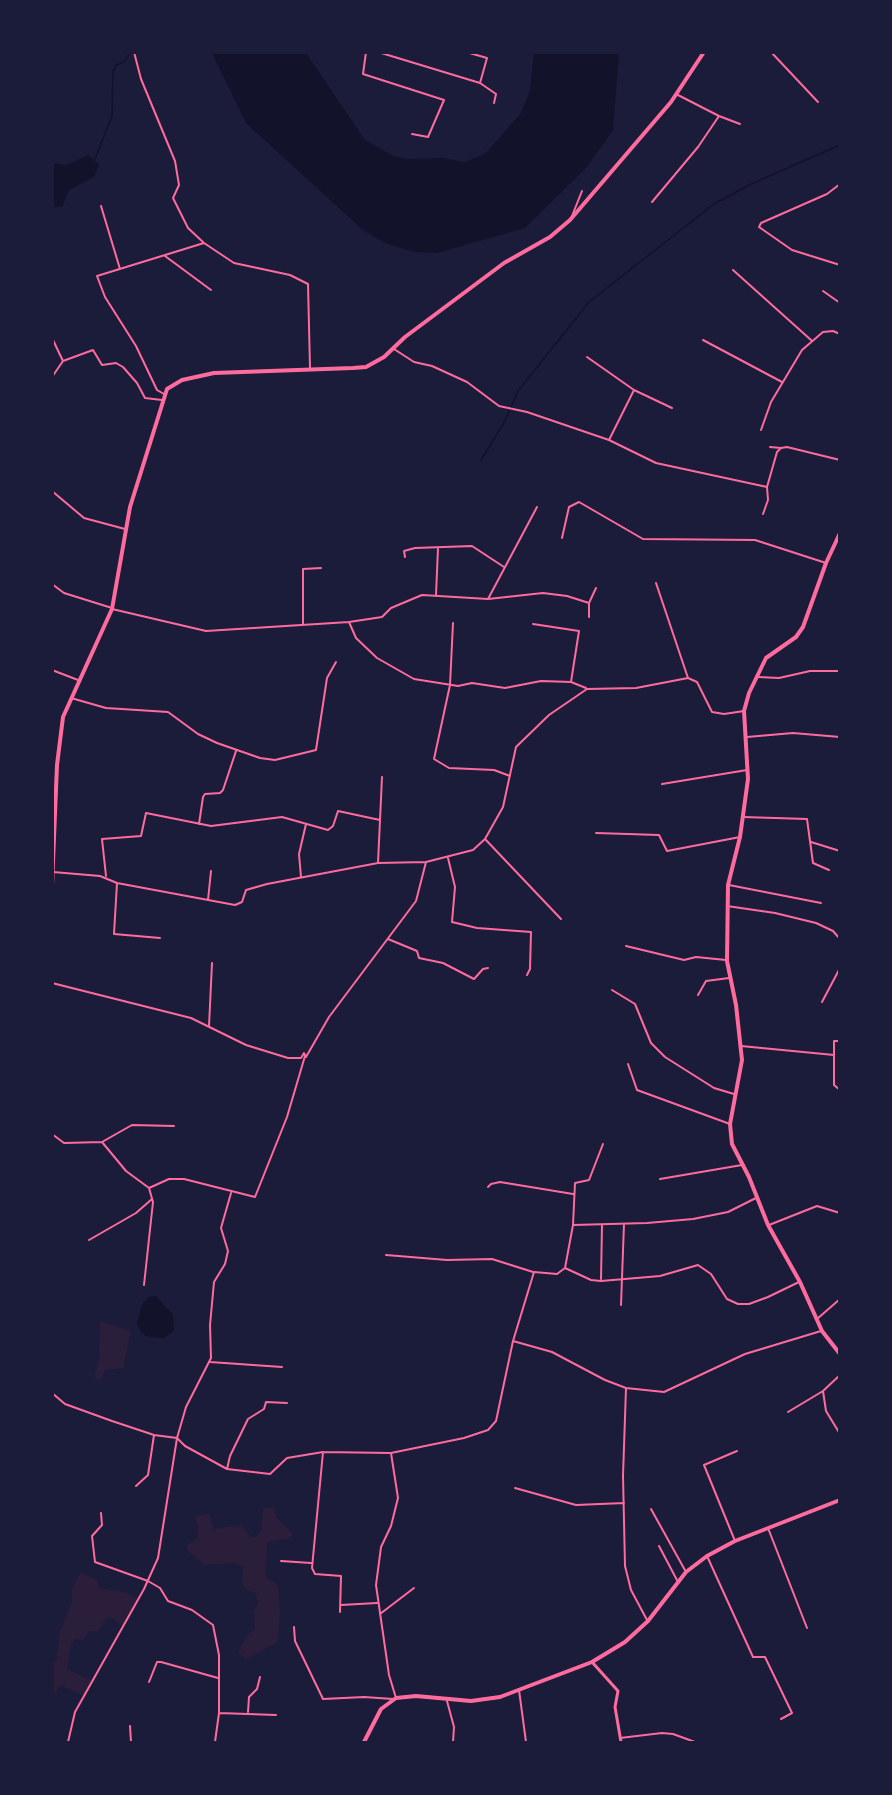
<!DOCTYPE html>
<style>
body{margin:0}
#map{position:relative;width:892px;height:1795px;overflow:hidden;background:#1b1b3a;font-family:Quicksand,sans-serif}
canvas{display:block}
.frame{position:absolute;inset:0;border:54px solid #1b1b3a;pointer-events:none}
</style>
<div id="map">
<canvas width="892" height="1795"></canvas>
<div class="frame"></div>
</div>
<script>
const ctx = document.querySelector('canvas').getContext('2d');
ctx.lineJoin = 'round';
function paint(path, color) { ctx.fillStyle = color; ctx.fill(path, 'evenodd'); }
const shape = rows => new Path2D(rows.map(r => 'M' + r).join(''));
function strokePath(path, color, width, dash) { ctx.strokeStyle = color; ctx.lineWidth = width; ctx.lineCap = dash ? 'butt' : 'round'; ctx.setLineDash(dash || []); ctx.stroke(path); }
const green = shape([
 [100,1321,131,1331,123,1368,105,1370,100,1380,95,1378,95,1374,99,1359],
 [273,1507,277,1518,293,1534,288,1539,267,1542,266,1576,267,1579,275,1582,278,1587,280,1614,278,1642,246,1659,238,1652,248,1634,255,1629,254,1610,258,1605,256,1593,248,1591,242,1584,243,1567,235,1563,204,1565,187,1550,187,1545,198,1538,198,1526,194,1517,198,1515,209,1514,214,1529,241,1525,251,1537,256,1537,261,1531,263,1509],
 [81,1572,98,1581,99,1588,124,1592,138,1598,123,1627,111,1617,107,1617,98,1631,89,1631,84,1640,75,1639,71,1645,67,1669,92,1681,84,1696,63,1686,59,1687,53,1696,53,1663,56,1661,60,1632,72,1602,72,1588]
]);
const water = shape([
 [212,53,306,53,365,140,393,156,408,159,444,158,464,162,485,154,521,113,530,90,534,53,619,53,613,130,586,168,525,228,437,253,414,252,385,243,363,230,246,123],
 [88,155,99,164,94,177,69,190,62,207,53,207,53,163,66,165],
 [156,1296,173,1315,174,1331,164,1338,148,1337,141,1332,137,1324,142,1304,149,1297]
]);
const stream = shape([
 [95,159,112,116,113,73,115,66,125,61,130,52],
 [481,460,505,421,518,391,589,302,714,204,751,184,840,145]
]);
const minor = shape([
 [134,52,141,79,175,161,179,185,173,198,188,228,204,243,234,263,290,275,308,284,310,368],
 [366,52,363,74,444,100,428,137,412,134],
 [378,52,480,83,496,94,494,103],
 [466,52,487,58,480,83],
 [771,52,818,102],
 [676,94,719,116,740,124],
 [840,184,827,194,761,223,759,227,792,250,840,265],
 [652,202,698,147,719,116],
 [101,206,120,269],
 [572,216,582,191],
 [165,256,211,290],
 [733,270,811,340],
 [823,291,840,303],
 [52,338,63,361],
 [703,340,782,382],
 [394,349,414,362,432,366,467,382,499,406,527,412,609,440,656,463,767,487],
 [587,357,634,390,609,440],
 [52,377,63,361,93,350,102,365,116,363,123,367,137,383,145,398,162,400],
 [634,390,672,408],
 [164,394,157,390,136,346,105,297,97,276,204,243],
 [761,430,771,402,802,350,823,332,833,331,840,334],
 [770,447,781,448],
 [52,491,84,518,125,529],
 [763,514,768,500,767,487,777,452,781,448,787,447,840,460],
 [562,538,569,507,579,502,643,539,755,540,826,563],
 [405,557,404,551,415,548,472,546,504,567],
 [656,583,688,678],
 [52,584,64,593,112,608],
 [436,595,438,548],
 [488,599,537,507],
 [112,609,206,631,349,622,382,617,391,608,422,595,488,599,543,593,567,596,589,603],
 [589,617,589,603,596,588],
 [349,622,356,638,377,658,414,679,458,686,472,683,505,688,541,681,571,682,586,688],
 [453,623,450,685,434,759,449,768,494,770,510,776],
 [533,624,579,631,571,682],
 [303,625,303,569,321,568],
 [52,670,78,680],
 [758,677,779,678,810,671,840,671],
 [71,698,106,708,168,712,198,734,217,743,260,758,275,760,316,750,327,678,336,662],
 [747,737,793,733,840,737],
 [662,784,747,770],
 [743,817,807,819,813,863,829,870],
 [199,824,203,797,205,794,220,793,223,790,236,751],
 [596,833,659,835,667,851,740,837],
 [485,839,561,919],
 [811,842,840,851],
 [448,858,455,887,452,922,477,928,531,932,530,969,527,975],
 [378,863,382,777],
 [53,872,100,876,117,883,235,905,242,902,246,890,267,884,378,863,426,862],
 [106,876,102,839,141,836,146,813,211,826,282,817,328,830,333,826,338,811,380,820],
 [301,877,299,854,306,824],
 [117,883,114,934,160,938],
 [729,885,821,903],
 [208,900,211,871],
 [727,906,775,913,816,923,833,931,840,939],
 [388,939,417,951,419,958,443,963,474,979,483,969,488,968],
 [626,946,684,960,696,957,726,960],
 [52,983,191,1018,246,1045,288,1058,301,1058,304,1053,306,1057,329,1017,416,901,426,862,473,850,485,839,503,807,516,747,549,715,587,689,636,688,688,678,697,682,712,712,724,714,744,711],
 [612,990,635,1004,651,1043,665,1057,714,1088,734,1094],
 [698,995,706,981,729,978],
 [822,1002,840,968],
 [209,1026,212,963],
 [741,1046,834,1055,834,1041,840,1041],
 [834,1055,834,1085,840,1090],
 [628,1064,637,1090,730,1124],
 [52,1134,64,1143,102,1142,126,1171,149,1188,169,1179,184,1179,255,1197,287,1117,305,1056],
 [102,1142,132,1125,174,1126],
 [660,1179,742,1165],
 [488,1187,491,1184,500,1182,573,1194],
 [573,1225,647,1223,693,1219,728,1212,758,1197],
 [769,1225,817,1206,840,1213],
 [89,1240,136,1213,152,1199],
 [386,1255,447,1260,492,1259,533,1272],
 [565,1268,591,1280,601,1281,660,1276,698,1265,711,1274,727,1299,738,1304,749,1304,768,1297,799,1282],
 [601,1279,602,1225],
 [144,1285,153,1202,149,1188],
 [621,1305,624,1224],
 [817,1319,840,1299],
 [513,1341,552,1352,605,1380,626,1388,664,1392,745,1354,821,1331],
 [210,1362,282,1367],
 [626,1388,623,1476,625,1566,631,1590,647,1620],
 [823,1391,826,1411,840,1434],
 [52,1393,65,1404,112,1421,154,1435,177,1438,185,1446,227,1469,270,1474,287,1458,323,1452,391,1453,464,1438,488,1430,496,1421,513,1341,534,1272,557,1274,565,1268,573,1225,575,1183,589,1180,603,1144],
 [788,1412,823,1391,840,1375],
 [323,1452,312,1568,315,1574,341,1576,340,1612],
 [391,1453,398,1498,391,1526,381,1547,376,1585,389,1675,396,1698],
 [227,1469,230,1456,248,1419,264,1409,266,1402,287,1403],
 [136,1486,148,1475,154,1435],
 [515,1488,576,1505,624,1503],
 [651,1509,686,1572],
 [101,1513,102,1525,92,1536,95,1562,148,1581,160,1588,168,1601,192,1610,213,1625,219,1655,219,1713,215,1742],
 [768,1528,807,1628],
 [735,1541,704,1465,737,1451],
 [659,1546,678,1582],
 [707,1556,753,1657,765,1657,792,1713,781,1719],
 [281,1561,311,1563],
 [341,1605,377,1603],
 [380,1614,414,1588],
 [294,1627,295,1641,323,1699,364,1697,393,1699],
 [149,1682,157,1662,161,1662,218,1678],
 [519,1690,526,1742],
 [447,1701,454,1727,453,1742],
 [248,1712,249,1697,257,1689,260,1677],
 [219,1713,276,1715],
 [130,1726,131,1742],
 [620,1738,662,1733,673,1734,695,1742],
 [68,1742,75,1712,144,1589,158,1558,177,1438,186,1407,211,1358,210,1325,214,1282,225,1264,228,1251,221,1228,231,1193]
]);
const tertiary = shape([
 [592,1662,618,1691,615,1707,621,1742]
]);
const primary = shape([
 [840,533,826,563,803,627,796,637,766,658,749,693,744,711,748,779,740,837,728,885,727,961,736,1005,742,1060,730,1124,732,1144,749,1177,768,1225,800,1282,822,1331,840,1354],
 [52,886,57,765,63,717,112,609,130,507,167,389,182,380,214,373,353,368,366,367,384,357,405,337,504,263,550,237,570,220,671,102,704,52],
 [364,1742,381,1709,396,1698,416,1696,471,1701,500,1697,592,1662,625,1642,648,1621,686,1572,707,1556,735,1541,840,1500]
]);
paint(green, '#2a1e3b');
paint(water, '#12122b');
strokePath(stream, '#12122b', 1.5);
strokePath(minor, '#ff6b9d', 2);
strokePath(tertiary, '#ff6b9d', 3);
strokePath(primary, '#ff6b9d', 4);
</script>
